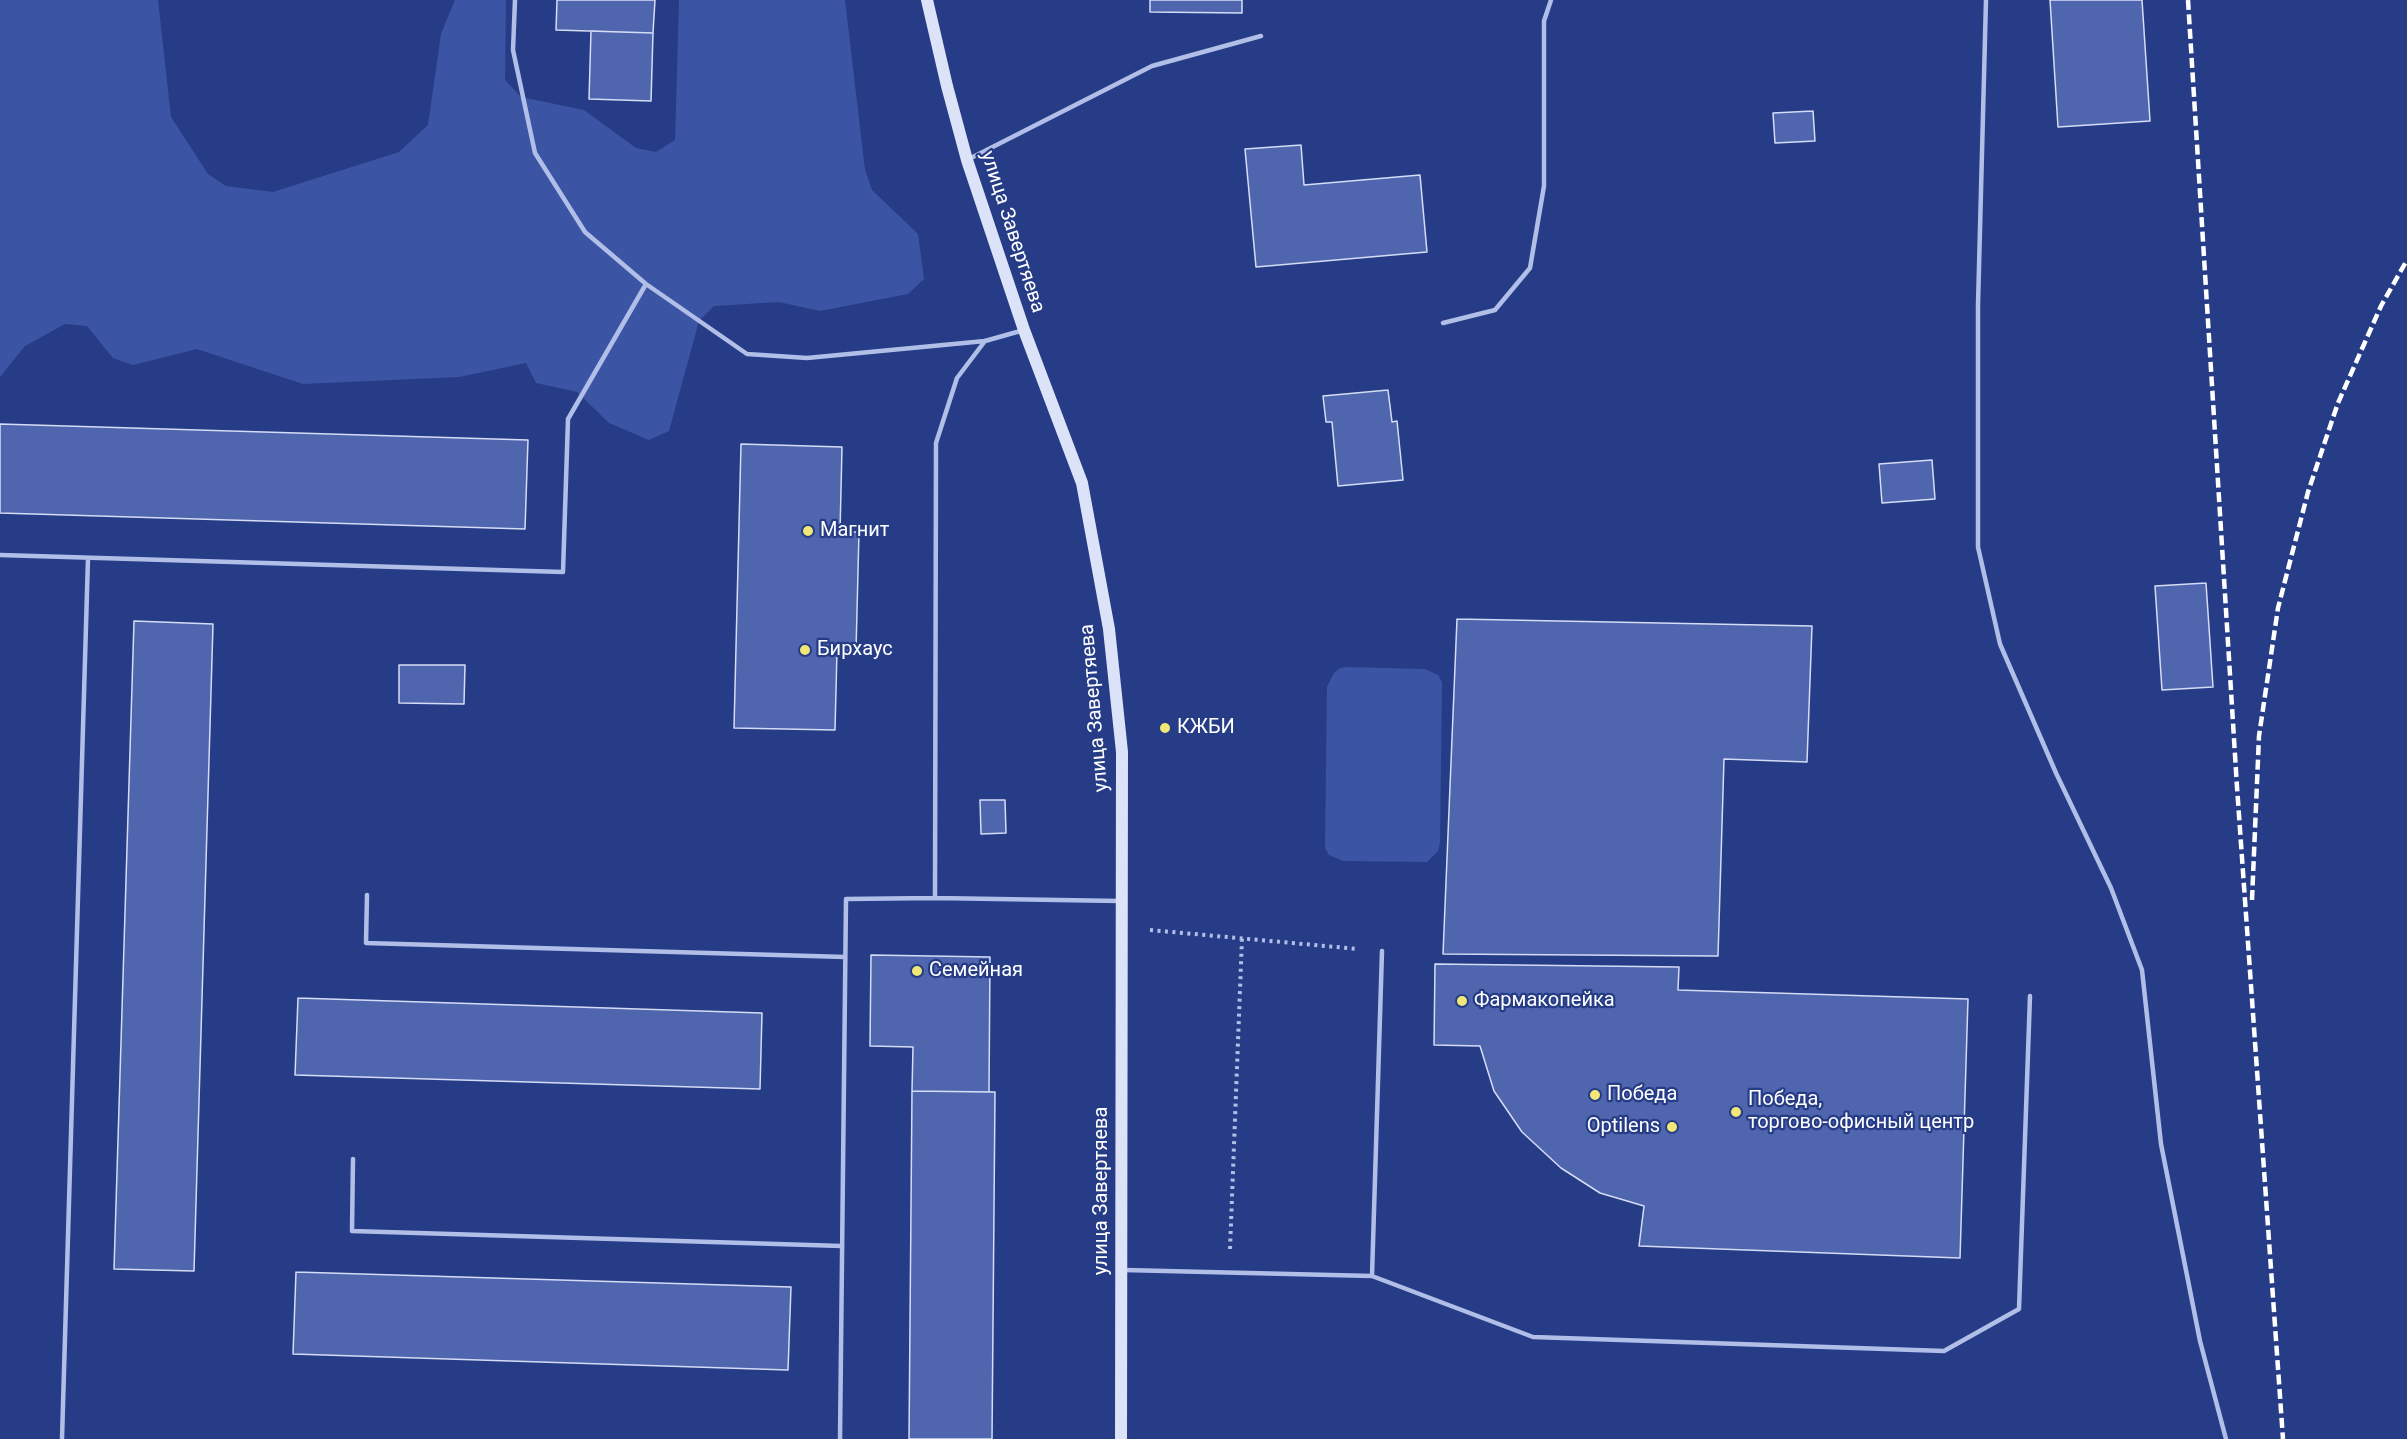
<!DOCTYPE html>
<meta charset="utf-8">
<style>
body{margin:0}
canvas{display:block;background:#263c86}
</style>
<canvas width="2407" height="1439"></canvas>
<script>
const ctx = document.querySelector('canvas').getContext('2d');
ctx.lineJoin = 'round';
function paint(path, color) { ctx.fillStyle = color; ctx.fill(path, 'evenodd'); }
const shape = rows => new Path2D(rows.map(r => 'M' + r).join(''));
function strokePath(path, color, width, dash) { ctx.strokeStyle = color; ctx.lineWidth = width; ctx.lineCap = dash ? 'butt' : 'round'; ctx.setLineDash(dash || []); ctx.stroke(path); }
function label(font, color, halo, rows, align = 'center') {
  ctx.font = font + ' Roboto,sans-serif'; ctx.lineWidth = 4.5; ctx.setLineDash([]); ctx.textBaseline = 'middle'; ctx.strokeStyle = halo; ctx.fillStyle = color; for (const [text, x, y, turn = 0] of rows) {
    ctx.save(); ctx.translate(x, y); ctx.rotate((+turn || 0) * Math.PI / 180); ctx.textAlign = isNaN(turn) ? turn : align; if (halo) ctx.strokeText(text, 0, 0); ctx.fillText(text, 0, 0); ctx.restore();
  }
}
const green = shape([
 [0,0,158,0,171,117,208,174,226,186,273,192,399,152,428,125,441,34,455,0,506,0,505,80,521,97,584,110,636,148,656,152,675,140,679,0,845,0,865,170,872,190,918,234,924,279,908,294,820,311,779,302,714,306,699,321,669,431,649,440,609,423,577,392,536,383,526,363,459,377,303,384,197,349,133,365,113,358,87,326,65,324,25,346,0,377],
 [1348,667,1425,669,1438,675,1442,682,1440,843,1438,851,1427,862,1343,861,1329,855,1325,848,1327,687,1334,673,1340,668]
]);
const building = shape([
 [557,0,655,0,653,33,556,30,557,0],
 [1150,0,1242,0,1242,13,1150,12,1150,0],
 [2050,0,2142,0,2150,121,2058,127,2050,0],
 [591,31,653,33,651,101,589,99,591,31],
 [1813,111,1815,141,1775,143,1773,113,1813,111],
 [1301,145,1304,185,1420,175,1427,252,1256,267,1245,149,1301,145],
 [1388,390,1392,422,1397,421,1403,480,1338,486,1332,422,1326,422,1323,396,1388,390],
 [0,424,528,440,525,529,0,513,0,424],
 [741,444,842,447,840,532,859,532,856,651,837,651,835,730,734,728,741,444],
 [1932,460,1935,499,1882,503,1879,464,1932,460],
 [2206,583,2213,687,2162,690,2155,586,2206,583],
 [1457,619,1812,626,1807,762,1724,759,1718,956,1443,954,1457,619],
 [134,621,213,624,194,1271,114,1269,134,621],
 [399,665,465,665,464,704,399,703,399,665],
 [980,800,1005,800,1006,833,981,834,980,800],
 [871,955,990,957,989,1092,912,1091,913,1047,870,1046,871,955],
 [1435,964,1679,967,1678,990,1968,999,1960,1258,1639,1246,1644,1206,1600,1193,1561,1168,1522,1132,1494,1091,1480,1046,1434,1045,1435,964],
 [298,998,762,1013,760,1089,295,1075,298,998],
 [912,1091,995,1092,992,1439,909,1439,912,1091],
 [296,1272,791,1287,788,1370,293,1354,296,1272]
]);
const path = shape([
 [1150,930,1358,949],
 [1230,1249,1242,938]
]);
const service = shape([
 [515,0,513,50,535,153,585,232,646,284,747,354,807,358,985,341,1024,330],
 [1986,0,1978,305,1978,547,2000,644,2056,773,2111,888,2142,970,2161,1144,2200,1341,2226,1439],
 [967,160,1152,66,1261,36],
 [1443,323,1495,310,1530,268,1544,186,1544,21,1551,0],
 [0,555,563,572,568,419,646,284],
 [367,895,366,943,845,957],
 [935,898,936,443,957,378,985,341],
 [353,1159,352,1231,842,1246],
 [1124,1270,1372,1276,1533,1337,1944,1351,2019,1309,2030,996],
 [1372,1276,1382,951],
 [62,1439,88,558],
 [840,1439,846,899,935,898,1120,901]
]);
const secondary = shape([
 [927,0,947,86,967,160,1024,330,1082,483,1109,629,1122,752,1121,1439]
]);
const rail = shape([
 [2188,0,2237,787,2283,1439],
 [2252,900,2259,736,2278,608,2308,492,2338,403,2381,306,2407,260]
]);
const markers = [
 [808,531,6,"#f1e777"],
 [805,650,6,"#f1e777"],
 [1165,728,6,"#f1e777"],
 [917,971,6,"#f1e777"],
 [1462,1001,6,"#f1e777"],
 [1595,1095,6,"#f1e777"],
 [1736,1112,6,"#f1e777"],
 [1672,1127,6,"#f1e777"]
];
const streetNames = [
 ["улица Завертяева",1012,232,72],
 ["улица Завертяева",1095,708,-95],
 ["улица Завертяева",1102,1191,-90]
];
const poiNames = [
 ["Магнит",820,531],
 ["Бирхаус",817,650],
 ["КЖБИ",1177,728],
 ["Семейная",929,971],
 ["Фармакопейка",1474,1001],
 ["Победа",1607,1095],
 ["Победа,",1748,1100],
 ["торгово-офисный центр",1748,1123],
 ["Optilens",1660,1127,"right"]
];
paint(green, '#3b54a3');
paint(building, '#4f65ae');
strokePath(building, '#d5ddf6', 1.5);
strokePath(path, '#b1bfe8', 4, [3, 4.5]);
strokePath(service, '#b1bfe8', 4.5);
strokePath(secondary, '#dce2f7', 12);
strokePath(rail, '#fff', 4.5, [10, 4.5]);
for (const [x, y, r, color] of markers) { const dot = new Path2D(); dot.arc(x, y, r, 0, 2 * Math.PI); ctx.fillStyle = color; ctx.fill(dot); strokePath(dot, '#263c86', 2); }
label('20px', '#fff', '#263c86', streetNames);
label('20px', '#fff', '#263c86', poiNames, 'left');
</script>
